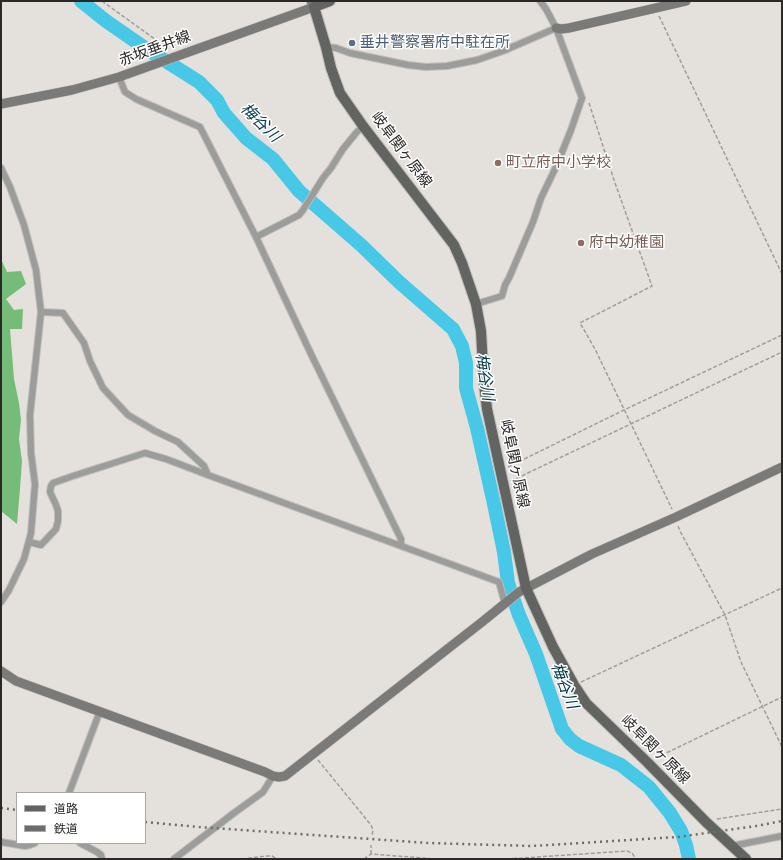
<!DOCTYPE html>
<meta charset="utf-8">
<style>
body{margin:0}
#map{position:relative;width:783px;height:860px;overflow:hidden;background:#e4e1dd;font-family:"Space Grotesk","Noto Sans JP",sans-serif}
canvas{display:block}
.frame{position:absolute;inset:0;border:2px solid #2a2928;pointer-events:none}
.legend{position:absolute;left:16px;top:792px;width:130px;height:52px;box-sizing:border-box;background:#fff;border:1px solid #aaa9a9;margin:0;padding:5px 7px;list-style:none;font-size:12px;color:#2a2928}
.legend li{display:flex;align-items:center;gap:8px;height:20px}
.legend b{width:20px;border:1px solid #aaa9a9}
</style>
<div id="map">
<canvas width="783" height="860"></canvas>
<div class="frame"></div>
<ul class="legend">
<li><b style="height:5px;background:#626461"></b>道路</li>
<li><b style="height:5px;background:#6d6c6a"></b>鉄道</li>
</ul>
</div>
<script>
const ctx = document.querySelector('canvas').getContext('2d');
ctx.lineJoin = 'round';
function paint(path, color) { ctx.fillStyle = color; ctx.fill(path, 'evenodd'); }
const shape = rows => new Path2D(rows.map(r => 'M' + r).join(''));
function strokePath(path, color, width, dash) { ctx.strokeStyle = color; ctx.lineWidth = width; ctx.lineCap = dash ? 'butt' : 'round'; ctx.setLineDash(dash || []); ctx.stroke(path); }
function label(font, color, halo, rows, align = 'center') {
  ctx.font = font + ' "Space Grotesk","Noto Sans JP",sans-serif'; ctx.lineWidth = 3; ctx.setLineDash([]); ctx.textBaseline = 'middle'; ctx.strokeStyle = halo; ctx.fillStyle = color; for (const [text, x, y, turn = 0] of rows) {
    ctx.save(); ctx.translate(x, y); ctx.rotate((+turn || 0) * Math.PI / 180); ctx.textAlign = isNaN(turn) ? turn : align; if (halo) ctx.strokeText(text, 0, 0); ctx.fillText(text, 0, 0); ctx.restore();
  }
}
const forest = shape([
 [1,259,7,272,21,271,26,284,6,299,14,310,23,309,22,329,10,329,14,379,19,403,21,420,19,439,22,461,20,489,17,524,1,511]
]);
const river = shape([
 [81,1,106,21,145,48,199,82,217,100,224,113,246,138,273,159,299,191,361,245,399,282,453,329,462,346,466,363,466,388,477,428,494,504,504,552,508,583,519,615,536,654,562,729,570,739,579,746,621,765,649,787,670,813,681,831,686,845,689,859]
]);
const path = shape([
 [102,1,170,50],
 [659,16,782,274],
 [589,103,615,183,652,286,580,323,595,349,672,509],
 [508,467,624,410,782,335],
 [511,481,782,352],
 [678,526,680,531,725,615,741,662,782,747],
 [581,682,782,588],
 [656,758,782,697],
 [318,760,371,825,373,830,372,836],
 [717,819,782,809],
 [371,854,371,845],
 [242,859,267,856,272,856,277,859],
 [364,859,371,854,436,859],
 [507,859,627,851,632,853,636,859]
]);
const street = shape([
 [326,47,336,48,350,53,408,65,426,67,447,66,477,60,503,51,556,28],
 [119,77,125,92,136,99,200,127,256,237,311,354,401,539,401,546],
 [1,168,10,187,24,225,36,270,41,312,30,415,31,453,35,484,31,533,24,559,9,590,1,602],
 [256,237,299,215,303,210,323,178,331,168,343,149,356,133,363,126],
 [476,304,502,296,505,285,509,278,533,222,541,198,556,167,571,130,582,98,556,28,546,9,540,1],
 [41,312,63,313,84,343,90,361,103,388,128,415,155,431,178,442,204,466,208,475],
 [29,542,41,545,56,529,58,521,58,511,56,505,50,492,51,486,53,483,73,476,145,453,166,459,208,475,499,582,505,604],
 [69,793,100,711],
 [1,842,25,846,30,845,35,843],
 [80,843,97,852,101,855,102,859],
 [732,846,782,836],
 [174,859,234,813,263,792,273,776]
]);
const secondary = shape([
 [556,28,561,29,569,28,686,1],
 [1,104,72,90,119,77,314,7,311,1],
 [1,671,16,681,265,772,273,776,279,777,285,776,482,622,519,592,592,554,676,517,782,467]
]);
const primary = shape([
 [330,1,314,7,326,47,331,68,340,93,363,126,454,245,462,263,476,304,481,331,484,384,487,409,526,588,553,647,574,685,586,703,647,762,706,822,746,859]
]);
const rail = shape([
 [1,808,17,810],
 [145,822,199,827,428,843,532,846,678,837,756,826,782,821]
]);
const markers = [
 [352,43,4,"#5c6f8a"],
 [498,163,4,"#8d6e63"],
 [581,243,4,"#8d6e63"]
];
const serviceNames = [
 ["垂井警察署府中駐在所",360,43]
];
const streetNames = [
 ["赤坂垂井線",155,49,-20],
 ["岐阜関ヶ原線",401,150,53],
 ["岐阜関ヶ原線",514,464,78],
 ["岐阜関ヶ原線",655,750,45]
];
const educationNames = [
 ["町立府中小学校",506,163],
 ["府中幼稚園",589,243]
];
const waterNames = [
 ["梅谷川",260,123,44],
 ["梅谷川",484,377,81],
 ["梅谷川",564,686,69]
];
paint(forest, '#76bc79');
strokePath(river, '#48c8e7', 14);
strokePath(street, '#bfbcb9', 8);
strokePath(secondary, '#bfbcb9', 10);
strokePath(primary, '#bfbcb9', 12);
strokePath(path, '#a09e9b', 1.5, [4, 2]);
strokePath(street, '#9b9d9b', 6);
strokePath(secondary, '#7a7b79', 9);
strokePath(primary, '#626461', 10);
strokePath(rail, '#6d6c6a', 2.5, [2, 4]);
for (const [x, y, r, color] of markers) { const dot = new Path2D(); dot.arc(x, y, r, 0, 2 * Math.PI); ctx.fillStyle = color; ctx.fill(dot); strokePath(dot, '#fff', 1.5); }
label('15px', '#4e5e75', '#fff', serviceNames, 'left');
label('15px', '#2a2928', '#fff', streetNames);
label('15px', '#785e54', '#fff', educationNames, 'left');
label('italic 16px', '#003a47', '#fff', waterNames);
</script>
